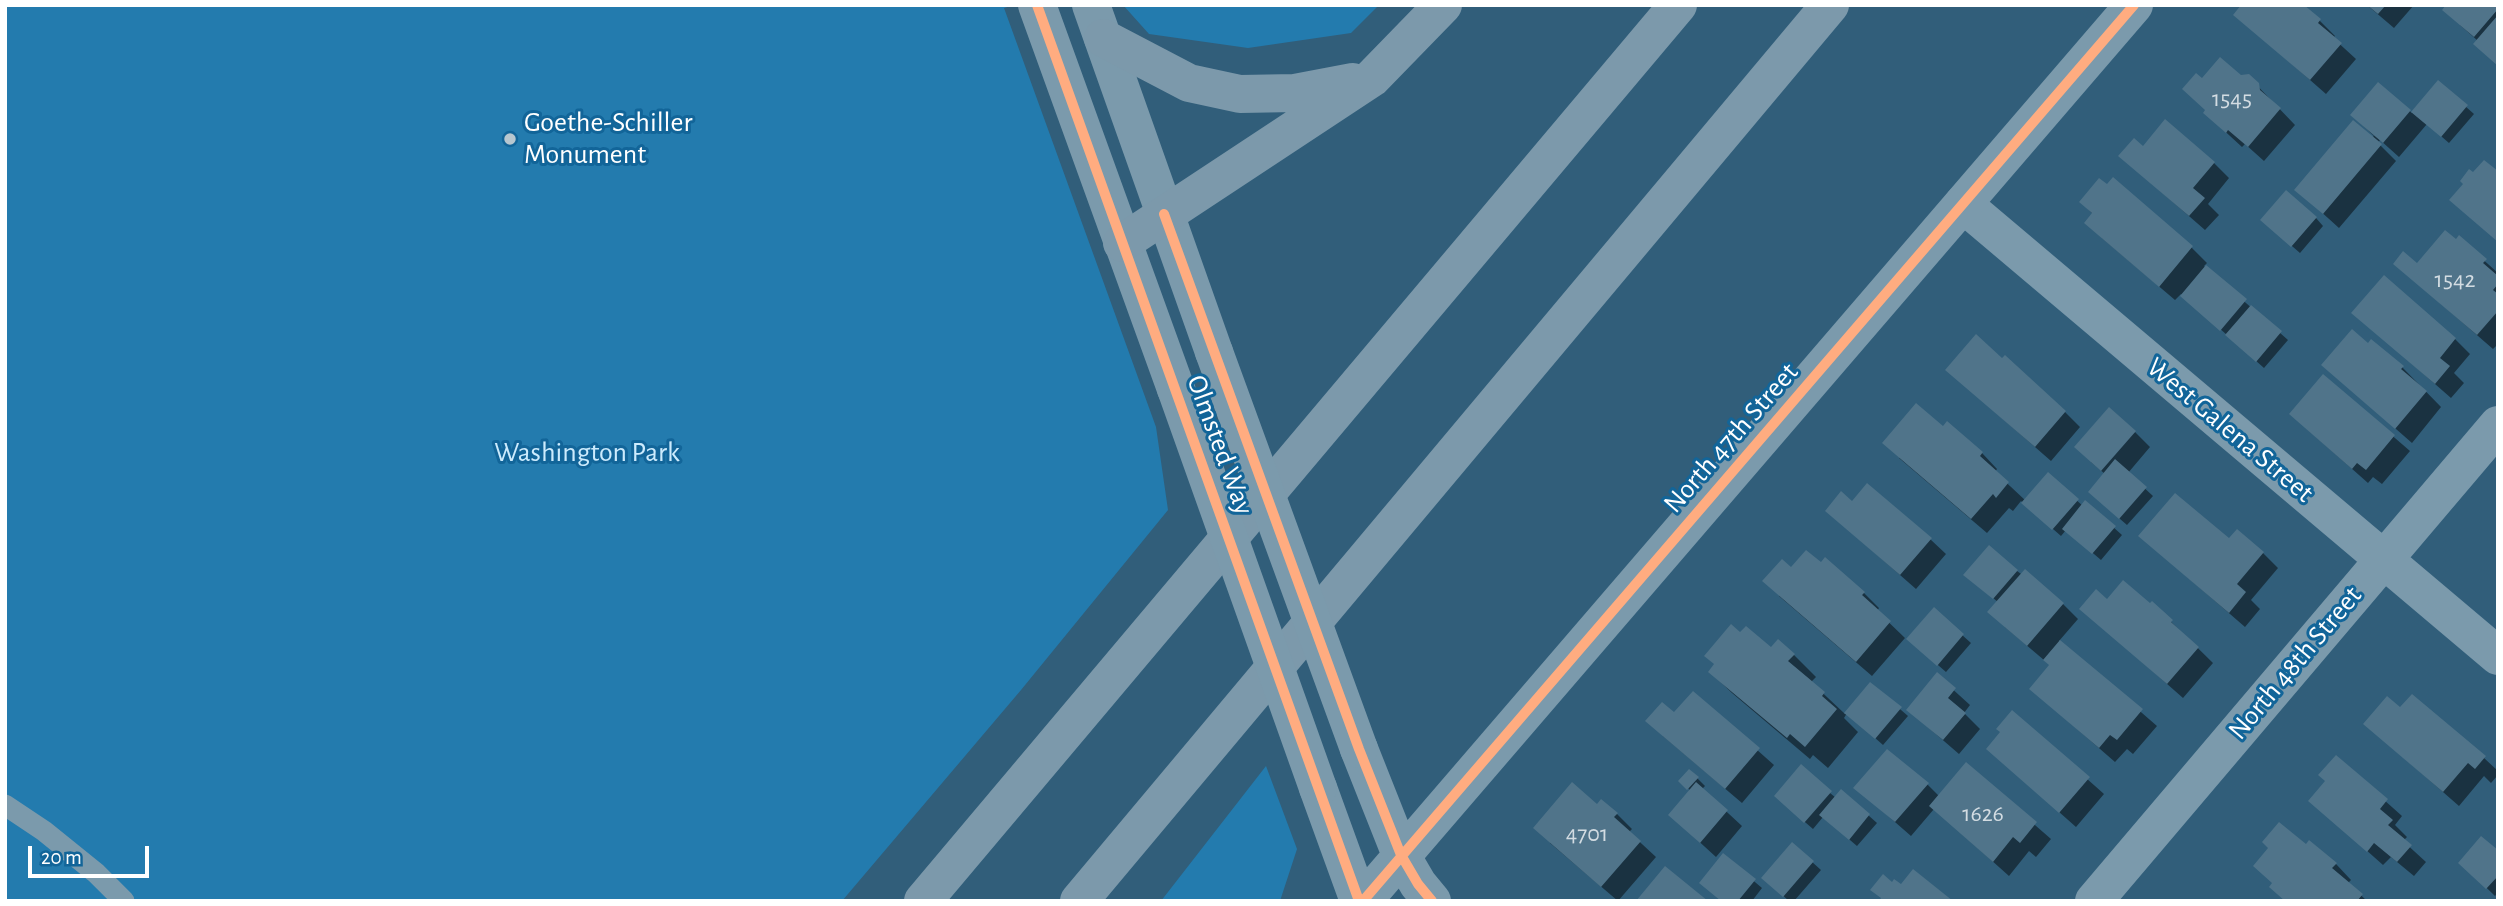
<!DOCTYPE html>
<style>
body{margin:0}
#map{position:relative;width:2503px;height:906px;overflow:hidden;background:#315e7a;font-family:"Alegreya Sans",sans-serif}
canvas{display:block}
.frame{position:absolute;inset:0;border:7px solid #fff;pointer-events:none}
.scale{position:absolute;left:28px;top:846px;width:121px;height:32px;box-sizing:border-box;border:4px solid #fff;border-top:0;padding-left:9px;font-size:21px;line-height:24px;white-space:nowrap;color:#fff;-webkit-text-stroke:5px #126599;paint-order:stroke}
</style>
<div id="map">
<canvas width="2503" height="906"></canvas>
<div class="frame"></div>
<div class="scale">20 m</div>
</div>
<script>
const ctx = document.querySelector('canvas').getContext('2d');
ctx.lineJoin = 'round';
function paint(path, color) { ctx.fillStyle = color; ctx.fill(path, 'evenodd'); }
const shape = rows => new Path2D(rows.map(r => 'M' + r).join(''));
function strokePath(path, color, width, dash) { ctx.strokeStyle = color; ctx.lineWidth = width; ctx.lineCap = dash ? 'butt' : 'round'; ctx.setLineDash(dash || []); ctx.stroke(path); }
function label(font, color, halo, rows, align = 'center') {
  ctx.font = font + ' "Alegreya Sans",sans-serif'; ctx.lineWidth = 6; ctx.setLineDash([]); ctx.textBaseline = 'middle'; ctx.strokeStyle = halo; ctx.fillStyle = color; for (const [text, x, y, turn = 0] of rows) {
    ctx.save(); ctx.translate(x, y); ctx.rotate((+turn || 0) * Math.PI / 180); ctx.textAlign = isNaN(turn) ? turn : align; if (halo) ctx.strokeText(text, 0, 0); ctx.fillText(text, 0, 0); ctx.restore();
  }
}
const green = shape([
 [5,5,1014,5,1004,8,1156,427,1168,510,1021,690,842,901,5,901],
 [1123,5,1379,5,1351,33,1248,48,1149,34],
 [1266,766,1297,849,1280,901,1161,901]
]);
const shadow = shape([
 [2367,5,2414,5,2394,28],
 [2498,5,2498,65,2478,41,2460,25],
 [2236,15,2319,20,2335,36,2333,38,2356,59,2326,94],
 [2248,76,2295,125,2264,161,2245,144,2242,147,2205,113,2207,111,2203,80],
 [2438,82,2474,114,2449,143,2427,124,2399,157,2380,140,2378,143,2396,161,2339,228,2297,190,2374,136,2352,115,2378,84,2412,113],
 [2143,149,2214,163,2229,178,2208,204,2219,215,2205,230,2120,156],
 [2113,180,2192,248,2207,263,2204,266,2288,340,2264,368,2181,294,2175,300,2102,238,2093,214,2081,202,2107,187],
 [2316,218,2323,226,2300,253,2270,227],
 [2459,238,2498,273,2498,344,2493,349,2395,264,2417,265],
 [2354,313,2455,339,2470,354,2454,373,2464,383,2451,398],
 [2368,346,2402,367,2441,407,2412,443,2323,365],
 [1947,370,2065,412,2080,427,2051,461],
 [2323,376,2410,451,2382,484,2373,477,2368,483,2307,429],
 [1943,429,1982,453,1997,469,1995,472,2026,501,2048,475,2083,506,2085,502,2122,535,2101,560,2066,530,2061,536,2021,501,2013,511,2009,508,1987,533,1899,458],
 [2135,432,2150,447,2128,473,2153,496,2127,525,2097,499,2105,474,2091,462],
 [1852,504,1930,539,1946,554,1916,589,1827,511],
 [2140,536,2229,541,2263,553,2278,568,2251,600,2260,609,2245,627],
 [1825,560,1864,593,1879,608,1877,611,1905,638,1872,676,1779,596],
 [2017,571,2063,604,2078,619,2059,641,2157,726,2133,754,2127,749,2115,762,2031,689,2051,666,2005,627,1998,602,1973,582],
 [2108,601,2150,606,2152,603,2213,663,2183,698,2082,609],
 [1934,610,1971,643,1946,672,1916,646],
 [1741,635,1771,650,1794,655,1816,677,1811,682,1845,714,1871,684,1908,716,1883,745,1847,713,1844,718,1858,732,1828,768,1813,755,1810,759,1732,693,1710,672],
 [1937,675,1970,705,1964,713,1980,729,1959,754,1908,710],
 [1693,693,1774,765,1742,803,1663,736,1674,714],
 [2013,713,2104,794,2076,827,1988,749,2002,733],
 [2365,724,2484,758,2498,771,2498,775,2491,783,2484,776,2459,806],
 [2336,757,2402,816,2395,825,2407,837,2403,841,2426,862,2414,876,2391,857,2383,865,2311,801,2327,782],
 [1966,765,2051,839,2036,857,2029,851,2009,876,1934,809,1911,836,1856,788,1927,784,1939,796],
 [1697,778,1705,786,1702,789,1742,826,1716,857,1670,815,1691,791,1681,781],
 [1841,791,1877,823,1857,846,1823,817,1813,829,1783,803,1830,793,1836,798],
 [1597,806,1617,814,1632,829,1629,832,1656,857,1618,901,1550,843],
 [1792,844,1821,870,1794,901,1789,901,1771,885],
 [2306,846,2336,864,2351,880,2348,883,2367,901,2285,901],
 [2498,852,2498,892,2495,896,2460,862],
 [1723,855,1762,888,1752,901,1722,901]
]);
const building = shape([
 [2241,5,2304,5,2321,19,2318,23,2342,43,2310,80,2233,15],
 [2367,5,2386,5,2378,14],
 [2446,5,2498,5,2498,9,2474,37,2442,10],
 [2498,15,2498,66,2473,44],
 [2220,57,2241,75,2249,74,2259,83,2260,90,2281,108,2248,147,2228,130,2226,133,2203,113,2205,110,2182,89,2196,73,2202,78],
 [2438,80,2468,105,2441,137,2411,112],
 [2378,82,2411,110,2383,143,2350,115],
 [2165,119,2215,162,2193,188,2205,198,2189,216,2118,156,2134,138,2143,146],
 [2353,120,2382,144,2323,214,2294,190],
 [2484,160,2498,171,2498,242,2449,200,2463,184,2460,181,2469,169,2473,172],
 [2113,177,2193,246,2159,287,2084,223,2092,213,2079,202,2099,178,2107,184],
 [2286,190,2317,217,2291,247,2260,220],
 [2445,230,2456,239,2459,235,2487,259,2483,263,2498,276,2498,284,2493,290,2498,294,2498,311,2477,335,2393,264,2403,251,2417,263],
 [2206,265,2247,299,2220,331,2180,296],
 [2384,275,2456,338,2440,358,2450,366,2435,384,2351,313],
 [2251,305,2282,331,2256,362,2225,335],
 [2352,329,2368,343,2371,339,2404,366,2401,369,2427,391,2395,429,2321,365],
 [1976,334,2002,358,2005,355,2066,411,2035,447,1945,370],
 [2323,374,2395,435,2366,470,2357,463,2352,469,2289,414],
 [1916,403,1943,426,1947,421,1983,452,1980,456,2009,482,1996,498,1993,494,1971,519,1882,443],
 [2109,407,2136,431,2101,471,2074,447],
 [2115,459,2147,487,2119,519,2088,492],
 [2048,472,2079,499,2052,530,2021,503],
 [1867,483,1932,538,1900,575,1825,511,1841,491,1852,501],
 [2175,493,2229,538,2237,529,2264,552,2237,584,2246,592,2229,613,2138,536],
 [2085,500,2116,526,2092,554,2062,529],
 [1989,545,2018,570,1993,599,1963,575],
 [1806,550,1821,562,1825,557,1865,592,1862,595,1891,621,1856,662,1762,581,1782,559,1791,567],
 [2025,569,2064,603,2027,646,1987,612],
 [2123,580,2150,603,2152,601,2173,620,2171,622,2199,647,2167,684,2079,609,2096,589,2107,599],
 [1934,607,1964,634,1937,666,1906,639],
 [1731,624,1740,632,1746,626,1771,647,1778,639,1795,654,1788,661,1825,692,1822,696,1837,709,1805,747,1790,734,1787,738,1708,672,1714,664,1704,656],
 [2060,640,2143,709,2117,740,2110,735,2099,748,2029,689,2049,665,2043,660],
 [1937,672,1956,688,1948,698,1966,713,1943,740,1906,710],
 [1870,682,1902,707,1875,739,1844,713],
 [1693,691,1760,748,1725,789,1645,721,1662,702,1674,712],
 [2412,694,2486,756,2475,769,2468,763,2443,792,2363,724,2387,696,2400,707],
 [2012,710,2090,777,2059,813,1986,749,2000,732,1996,729],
 [1887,749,1929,783,1895,822,1853,788],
 [2336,755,2388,799,2380,809,2393,820,2388,825,2412,845,2397,862,2374,843,2367,852,2308,801,2325,781,2318,775],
 [1966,762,2037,822,2020,843,2013,837,1993,862,1929,806],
 [1801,764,1832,791,1804,823,1774,796],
 [1689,769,1699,777,1687,790,1678,781],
 [1572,782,1597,804,1601,799,1618,813,1614,817,1641,841,1601,887,1533,828],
 [1696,782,1728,810,1700,843,1668,815],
 [1841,789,1870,814,1849,840,1819,815],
 [2279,822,2306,844,2309,840,2337,863,2332,868,2363,894,2357,901,2285,901,2269,887,2272,883,2253,866,2268,848,2262,842],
 [2481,836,2498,850,2498,876,2486,889,2458,863],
 [1792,842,1814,861,1783,897,1761,878],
 [1723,853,1756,879,1738,901,1721,901,1699,883],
 [1665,866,1708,901,1636,901],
 [1913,869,1953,901,1879,901,1881,898,1870,890,1883,874,1892,882,1894,879,1901,884]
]);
const service = shape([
 [5,805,44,831,96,873,124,901]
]);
const minor = shape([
 [1963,204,2498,656],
 [2094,901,2498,425]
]);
const tertiary = shape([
 [1037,5,1176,389],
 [1091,5,1214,352],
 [1359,749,1401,855,1418,884,1432,901],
 [1318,788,1359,901],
 [1363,901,2134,5]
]);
const motorway = shape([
 [1103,38,1189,83,1240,94,1295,93,1353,82],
 [1122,243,1372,78,1443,5],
 [923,901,1678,5],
 [1079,901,1830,5]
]);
const tertiaryBridge = shape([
 [1214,352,1359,749],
 [1176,389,1318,788]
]);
const cycleway = shape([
 [1037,5,1359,901],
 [1164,214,1359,749,1401,855,1418,884,1432,901],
 [1363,901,2134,5]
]);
const markers = [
 [510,139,7,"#b7c7d0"]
];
const numberNames = [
 ["1545",2232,99],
 ["1542",2455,280],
 ["1626",1983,814],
 ["4701",1587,834]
];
const poiNames = [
 ["Goethe-Schiller",524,123],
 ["Monument",524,155]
];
const streetNames = [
 ["West Galena Street",2230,430,40],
 ["North 47th Street",1731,438,-49],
 ["Olmsted Way",1220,445,70],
 ["North 48th Street",2295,663,-50]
];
const parkNames = [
 ["Washington Park",587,453]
];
paint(green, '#237bae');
paint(shadow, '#0007');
paint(building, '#50748a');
strokePath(service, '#7b9aac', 21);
strokePath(minor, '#7b9aac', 38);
strokePath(tertiary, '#7b9aac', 38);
strokePath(motorway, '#7c99ab', 38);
strokePath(tertiaryBridge, '#7b9aac', 38);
strokePath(cycleway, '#ffac80', 10);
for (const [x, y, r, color] of markers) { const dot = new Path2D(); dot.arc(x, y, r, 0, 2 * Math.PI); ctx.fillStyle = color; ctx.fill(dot); strokePath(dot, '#126599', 2.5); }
label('24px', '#d3dce2', null, numberNames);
label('28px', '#fff', '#126599', poiNames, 'left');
label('28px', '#fff', '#126599', streetNames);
label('28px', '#ccebfd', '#126599', parkNames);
</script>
